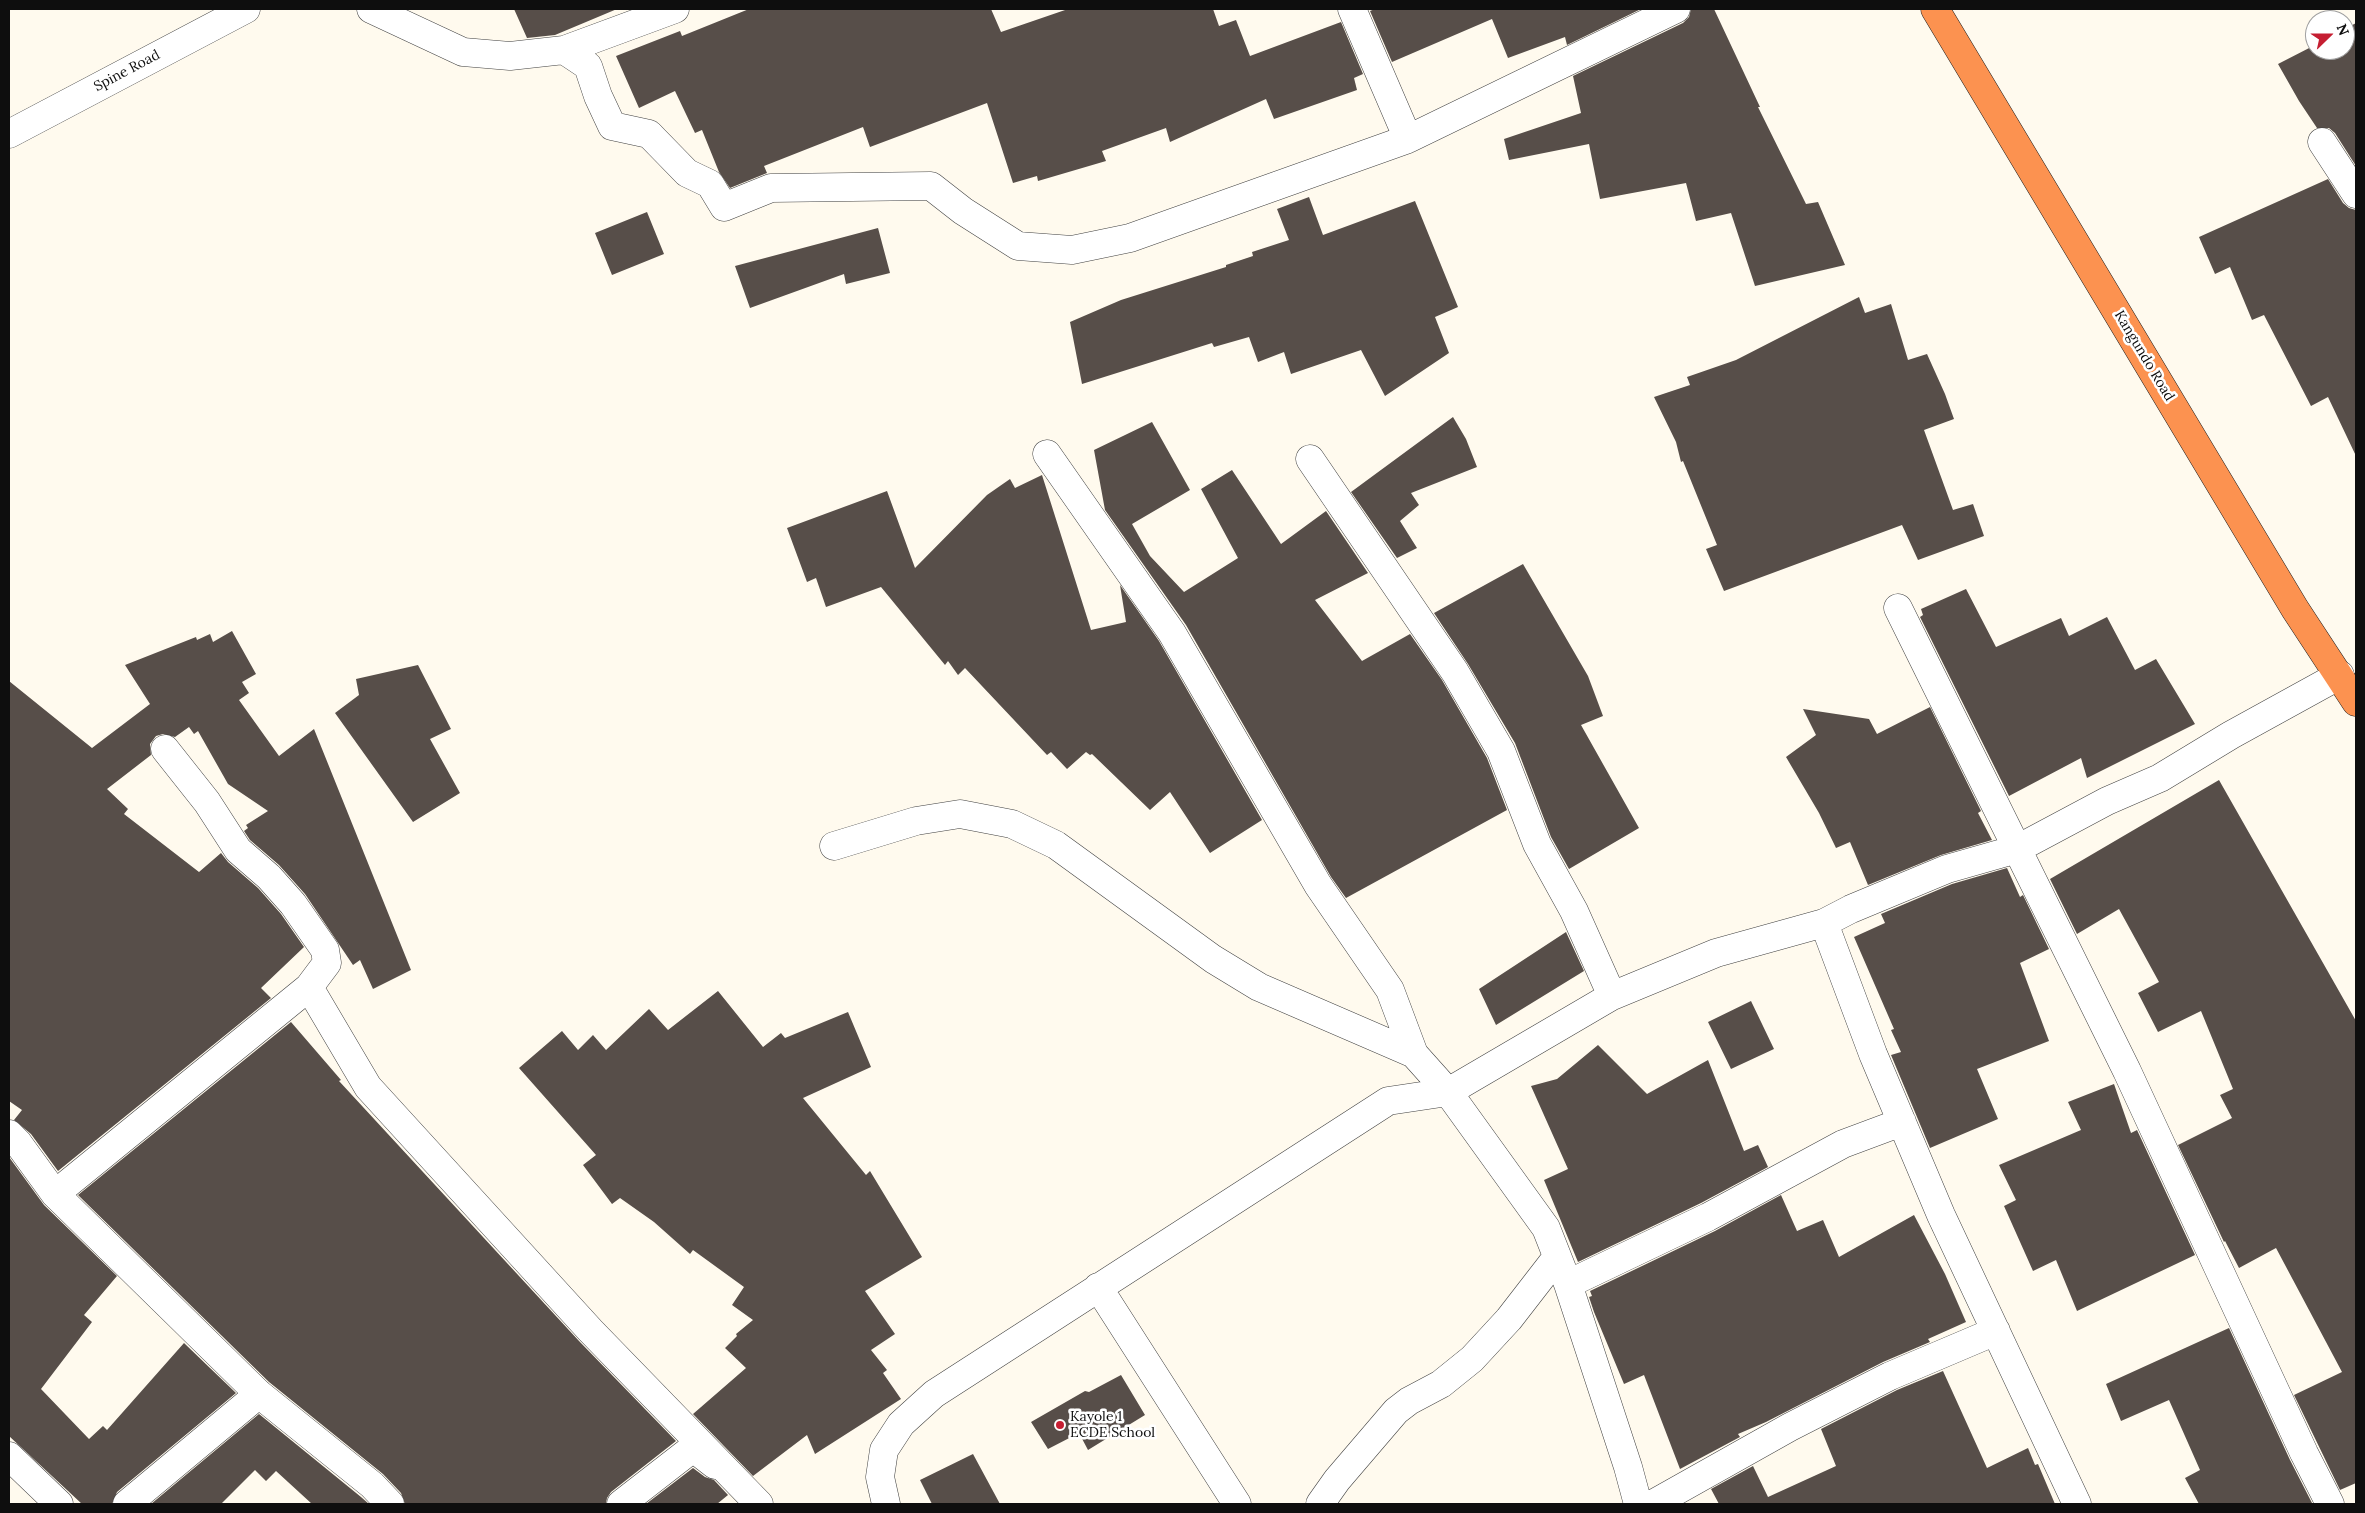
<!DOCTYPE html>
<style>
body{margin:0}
#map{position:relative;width:2365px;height:1513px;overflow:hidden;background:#fffaee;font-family:Lora,serif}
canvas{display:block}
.frame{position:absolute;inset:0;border:10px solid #0e0e0e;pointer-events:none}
.north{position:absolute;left:2305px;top:10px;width:50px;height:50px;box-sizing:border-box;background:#fff;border:1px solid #9f9f9f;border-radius:50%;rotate:68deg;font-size:14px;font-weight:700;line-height:20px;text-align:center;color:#0e0e0e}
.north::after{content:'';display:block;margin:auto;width:18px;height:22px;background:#c51e32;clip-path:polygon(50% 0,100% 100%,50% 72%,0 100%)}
</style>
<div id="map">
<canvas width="2365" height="1513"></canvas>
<div class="frame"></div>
<div class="north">N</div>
</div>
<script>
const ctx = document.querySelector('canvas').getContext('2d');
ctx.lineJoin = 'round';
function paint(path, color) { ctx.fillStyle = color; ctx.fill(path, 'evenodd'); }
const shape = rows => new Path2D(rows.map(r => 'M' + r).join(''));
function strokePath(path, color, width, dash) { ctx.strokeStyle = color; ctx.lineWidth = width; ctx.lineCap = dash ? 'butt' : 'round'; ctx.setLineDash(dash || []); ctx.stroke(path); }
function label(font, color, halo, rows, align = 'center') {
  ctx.font = font + ' Lora,serif'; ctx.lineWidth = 5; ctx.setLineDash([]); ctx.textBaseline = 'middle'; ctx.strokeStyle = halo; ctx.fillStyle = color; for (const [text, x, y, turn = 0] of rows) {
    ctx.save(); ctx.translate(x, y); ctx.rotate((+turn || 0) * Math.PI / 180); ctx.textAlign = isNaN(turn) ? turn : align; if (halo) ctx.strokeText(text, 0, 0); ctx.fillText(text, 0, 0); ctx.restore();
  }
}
const building = shape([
 [514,9,617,9,555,35,527,38],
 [749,9,991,9,1001,32,1068,9,1213,9,1219,26,1236,20,1250,56,1341,22,1363,74,1354,78,1357,90,1274,119,1266,99,1170,142,1166,128,1102,151,1106,161,1038,181,1037,176,1013,183,987,103,870,147,863,127,764,166,767,173,730,188,719,172,702,130,695,133,675,91,639,108,616,56,680,31,682,36],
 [1375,9,1641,9,1567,45,1565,37,1508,58,1492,19,1392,62,1370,11],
 [1691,9,1714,9,1760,107,1758,107,1806,204,1818,202,1845,265,1755,286,1731,213,1696,221,1686,183,1600,199,1589,144,1509,160,1504,139,1581,113,1573,76,1683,23,1689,17],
 [2356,23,2356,166,2335,133,2329,128,2317,128,2299,101,2278,64,2315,45,2315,50,2345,50,2345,29],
 [2328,179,2343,203,2349,208,2356,210,2356,456,2328,397,2311,406,2264,315,2252,320,2230,267,2215,274,2199,237],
 [1309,197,1323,235,1415,201,1458,307,1435,317,1449,353,1385,396,1361,350,1291,374,1284,352,1258,362,1249,337,1214,347,1212,343,1082,384,1070,322,1121,300,1226,267,1226,265,1253,256,1252,252,1289,240,1277,209],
 [647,212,664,254,612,275,595,233],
 [878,228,890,273,846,284,844,274,750,308,735,266],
 [1859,297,1865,313,1891,304,1908,360,1927,354,1945,394,1954,419,1924,430,1953,510,1973,504,1984,536,1918,560,1902,525,1724,591,1706,549,1717,545,1683,461,1681,462,1676,442,1654,397,1690,385,1687,377,1736,360],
 [1453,417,1466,439,1477,467,1411,493,1419,505,1400,521,1417,548,1397,558,1351,492],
 [1152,422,1190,490,1132,524,1150,556,1184,592,1238,558,1201,489,1232,470,1281,544,1326,511,1368,573,1315,600,1362,661,1410,634,1442,680,1487,758,1507,810,1346,898,1331,877,1186,625,1105,510,1094,450],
 [1042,475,1091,630,1126,622,1120,585,1159,641,1262,820,1210,853,1170,792,1150,810,1092,754,1090,755,1086,752,1067,769,1051,752,1047,755,965,668,958,675,948,661,945,665,881,587,826,607,816,578,807,582,787,528,887,491,915,568,987,495,1010,479,1015,488],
 [1523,564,1588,676,1603,716,1581,725,1639,828,1569,869,1551,837,1515,743,1468,664,1434,613],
 [1966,589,1996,647,2061,618,2069,636,2107,617,2135,670,2156,659,2195,724,2087,778,2081,758,2009,796,1920,617,1923,615,1921,609],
 [232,631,256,674,242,682,249,693,239,700,279,756,314,729,411,970,373,989,360,960,353,965,305,894,279,865,250,840,244,831,248,828,246,825,268,811,228,784,198,731,194,734,189,727,175,737,163,734,156,736,150,744,151,755,107,789,128,809,124,814,199,872,221,853,228,862,258,888,281,914,304,947,261,988,271,998,58,1171,31,1134,14,1120,22,1110,9,1101,9,681,92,748,150,704,125,665,196,637,197,640,210,634,213,642],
 [418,665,451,729,430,739,460,793,413,822,335,713,359,695,356,679],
 [1930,707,1981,811,1978,813,1992,840,1941,855,1868,885,1850,842,1836,848,1819,813,1786,757,1816,735,1803,709,1869,719,1877,734],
 [2219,780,2356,1021,2356,1483,2340,1490,2294,1395,2342,1372,2276,1248,2239,1268,2225,1241,2224,1242,2178,1145,2232,1118,2220,1095,2233,1089,2201,1011,2158,1032,2138,993,2159,982,2119,909,2077,934,2050,879],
 [2007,868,2020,897,2023,895,2049,949,2020,963,2049,1041,1977,1069,1998,1119,1930,1148,1891,1055,1901,1052,1891,1030,1894,1029,1854,937,1885,923,1881,914,1952,884],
 [1566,932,1584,971,1496,1025,1479,989],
 [718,991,763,1047,781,1033,785,1038,848,1012,871,1067,803,1098,866,1175,870,1171,922,1257,865,1291,895,1334,871,1350,887,1370,883,1373,901,1399,815,1454,807,1435,753,1476,693,1414,746,1368,725,1348,737,1336,736,1334,753,1320,732,1305,744,1287,693,1250,690,1254,654,1222,620,1198,612,1204,583,1165,596,1155,519,1068,562,1031,578,1050,593,1035,606,1050,649,1009,668,1030],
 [1751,1001,1774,1049,1731,1069,1708,1022],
 [291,1022,341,1080,339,1081,579,1341,676,1441,611,1492,607,1498,606,1504,405,1504,401,1493,383,1474,269,1382,78,1195],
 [1598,1045,1647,1094,1708,1060,1744,1151,1758,1145,1768,1167,1701,1203,1578,1262,1544,1180,1568,1169,1531,1086,1557,1079],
 [2114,1084,2131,1133,2137,1130,2195,1255,2077,1311,2056,1260,2033,1271,2004,1206,2016,1200,1999,1165,2081,1130,2068,1102],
 [9,1157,44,1205,117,1276,84,1315,92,1322,41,1389,89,1439,103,1426,107,1430,184,1343,236,1393,117,1492,112,1504,82,1504,9,1436],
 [1781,1195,1797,1231,1823,1220,1839,1257,1914,1215,1945,1274,1966,1322,1928,1339,1930,1342,1883,1362,1766,1422,1738,1434,1740,1437,1680,1469,1644,1375,1624,1384,1594,1312,1589,1297,1592,1296,1590,1291,1715,1231],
 [2229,1328,2290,1460,2312,1503,2199,1504,2185,1478,2200,1470,2169,1400,2121,1421,2106,1384],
 [1943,1371,1987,1468,2028,1448,2035,1465,2038,1464,2055,1504,1719,1504,1711,1489,1753,1466,1768,1497,1836,1466,1821,1429,1897,1390],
 [1121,1375,1145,1415,1088,1450,1079,1433,1048,1449,1031,1422,1085,1391,1089,1392],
 [259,1414,361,1497,369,1504,312,1504,276,1471,266,1481,255,1470,221,1504,151,1504],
 [973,1454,1000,1504,932,1504,920,1480],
 [693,1468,705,1477,714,1480,728,1495,717,1504,646,1504]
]);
const minor = shape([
 [371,9,463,52,510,56,564,50,675,9],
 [1352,9,1408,139],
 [564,50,588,66,598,96,612,126,649,134,687,173,710,184,724,207,771,188,931,186,963,211,1018,246,1072,250,1130,238,1408,139,1676,9],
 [9,134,246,9],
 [2322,142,2356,194],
 [1047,454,1172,633,1318,885,1390,990,1414,1054,1448,1092,1546,1228,1568,1284,1628,1467,1638,1504],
 [1310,459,1455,672,1501,751,1537,844,1574,911,1612,996],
 [1898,608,2127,1071,2304,1453,2330,1504],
 [165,749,207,802,238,850,269,877,293,904,325,950,327,963,309,987],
 [834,846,916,821,960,814,1012,824,1056,845,1213,959,1259,987,1414,1054],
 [1824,923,1873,1054,1941,1215,2077,1504],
 [9,1134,18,1143,55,1194,259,1394,372,1485,390,1504],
 [55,1194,309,987,368,1087,590,1330,759,1504],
 [1568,1284,1708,1217,1843,1144,1902,1122],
 [1098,1287,1237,1504],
 [9,1456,59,1504],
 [127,1504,259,1394],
 [621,1504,693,1448,715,1465],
 [886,1504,880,1477,884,1450,901,1424,934,1394,1388,1101,1448,1092,1612,996,1716,953,1824,923,1851,909,1947,869,2017,849,2107,801,2160,778,2231,735,2340,675],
 [1320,1504,1337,1480,1396,1411,1409,1401,1441,1384,1472,1359,1509,1319,1557,1257],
 [1653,1504,1790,1427,1890,1376,1996,1331]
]);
const highway = shape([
 [1935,9,2295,609,2356,702]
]);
const markers = [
 [1060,1425,5,"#c51e32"]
];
const streetNames = [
 ["Spine Road",127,71,-28],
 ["Kangundo Road",2144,356,59]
];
const poiNames = [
 ["Kayole 1",1070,1417],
 ["ECDE School",1070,1433]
];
paint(building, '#574e49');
strokePath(minor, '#414141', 29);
strokePath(highway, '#1f1f1f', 29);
strokePath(minor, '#fff', 28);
strokePath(highway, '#fc9250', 28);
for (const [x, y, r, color] of markers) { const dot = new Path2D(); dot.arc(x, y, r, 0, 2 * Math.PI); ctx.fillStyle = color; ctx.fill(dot); strokePath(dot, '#fff', 2); }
label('14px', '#0e0e0e', '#fff', streetNames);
label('14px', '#0e0e0e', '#fff', poiNames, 'left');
</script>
